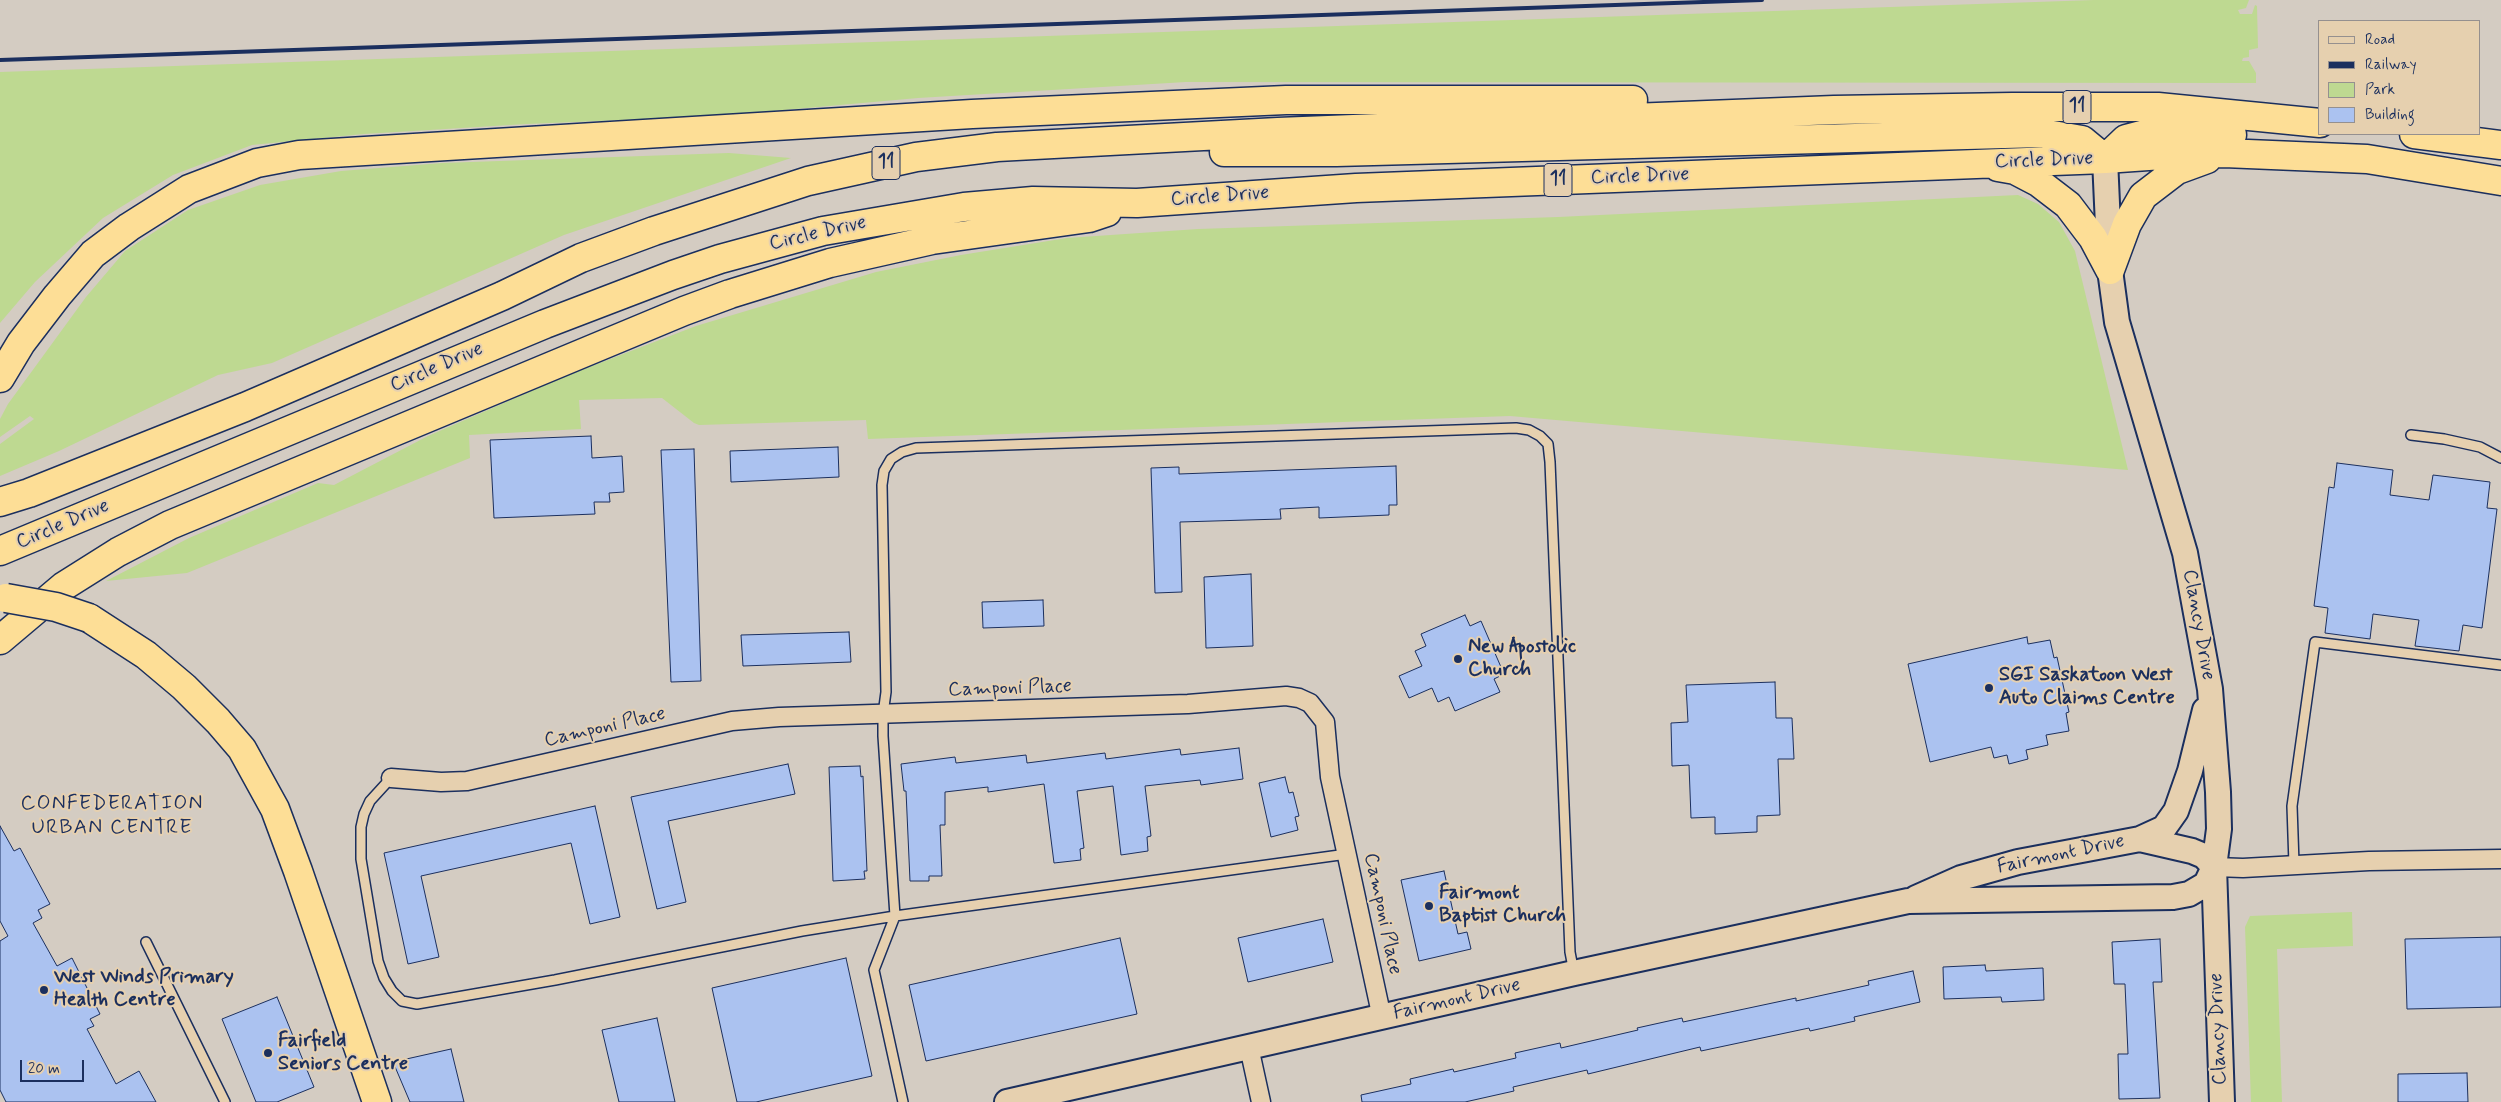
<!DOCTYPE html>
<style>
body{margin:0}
#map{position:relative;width:2501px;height:1102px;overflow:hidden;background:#d4ccc2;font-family:Mynerve,sans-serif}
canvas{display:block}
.legend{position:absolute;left:2318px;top:20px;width:162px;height:115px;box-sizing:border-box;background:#e6d0af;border:1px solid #95908f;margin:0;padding:6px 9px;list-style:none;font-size:15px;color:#1b2f5e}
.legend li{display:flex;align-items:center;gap:10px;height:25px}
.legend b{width:25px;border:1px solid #95908f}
.scale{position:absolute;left:20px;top:1060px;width:64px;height:22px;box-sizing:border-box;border:2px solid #1b2f5e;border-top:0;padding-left:6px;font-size:15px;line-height:18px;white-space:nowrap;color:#1b2f5e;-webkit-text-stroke:4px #e6d0af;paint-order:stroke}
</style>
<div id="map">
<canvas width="2501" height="1102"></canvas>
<ul class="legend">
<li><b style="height:6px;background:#e6d0af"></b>Road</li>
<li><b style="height:6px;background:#1b2f5e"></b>Railway</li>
<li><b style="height:14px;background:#bed991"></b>Park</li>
<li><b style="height:14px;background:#abc2f0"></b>Building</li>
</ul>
<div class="scale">20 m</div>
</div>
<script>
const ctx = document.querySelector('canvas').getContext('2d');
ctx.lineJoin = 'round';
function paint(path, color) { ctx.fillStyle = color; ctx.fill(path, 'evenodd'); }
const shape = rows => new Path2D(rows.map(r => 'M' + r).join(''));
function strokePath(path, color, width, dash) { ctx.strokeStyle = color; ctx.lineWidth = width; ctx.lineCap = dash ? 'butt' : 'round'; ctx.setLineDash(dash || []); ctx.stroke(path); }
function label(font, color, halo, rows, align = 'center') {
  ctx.font = font + ' Mynerve,sans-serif'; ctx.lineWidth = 4; ctx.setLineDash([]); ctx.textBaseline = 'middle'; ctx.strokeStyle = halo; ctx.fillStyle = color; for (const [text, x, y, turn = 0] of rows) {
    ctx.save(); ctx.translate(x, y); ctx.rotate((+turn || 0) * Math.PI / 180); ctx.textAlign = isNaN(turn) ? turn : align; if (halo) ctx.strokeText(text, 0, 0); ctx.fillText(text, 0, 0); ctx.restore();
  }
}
const green = shape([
 [2094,0,2249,0,2246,8,2238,10,2240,14,2252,14,2255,5,2257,6,2258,48,2249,50,2249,57,2243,58,2242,61,2249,61,2256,73,2256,83,1186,82,918,98,718,116,527,124,364,134,252,145,173,175,103,218,35,282,0,323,0,72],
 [729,153,791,158,564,235,272,363,218,375,59,451,0,476,0,444,34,419,30,416,0,437,0,419,8,404,86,297,125,251,188,210,260,185,341,171,442,163],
 [2018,195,2038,204,2059,222,2075,251,2128,470,1510,416,868,439,866,420,699,425,694,423,662,398,579,400,581,429,469,435,470,458,187,573,106,581,189,538,318,483,334,485,428,436,566,376,696,326,876,272,961,255,1067,238,1198,229,1558,217],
 [2352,912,2353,946,2277,949,2282,1102,2251,1102,2245,927,2250,916]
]);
const building = shape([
 [591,436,592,458,622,456,624,492,609,493,610,502,594,502,595,514,494,518,490,440,591,436],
 [838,447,839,477,731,482,730,451,838,447],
 [694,449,701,681,671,682,661,450,694,449],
 [2337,463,2393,470,2390,495,2429,500,2433,475,2490,482,2487,508,2497,509,2482,628,2463,625,2459,651,2415,646,2419,620,2373,614,2370,639,2325,633,2328,608,2314,606,2329,487,2334,488,2337,463],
 [1396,466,1397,505,1389,505,1389,515,1319,518,1319,507,1280,509,1281,519,1180,522,1182,592,1155,593,1151,468,1179,467,1179,474,1396,466],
 [1251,574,1253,646,1206,648,1204,577,1251,574],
 [1043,600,1044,626,983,628,982,602,1043,600],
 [1465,615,1470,626,1481,621,1504,674,1494,679,1500,692,1455,711,1449,697,1438,702,1432,688,1409,698,1399,676,1422,666,1415,651,1426,646,1421,634,1465,615],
 [849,632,851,662,743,666,741,635,849,632],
 [2027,637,2028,644,2050,640,2054,658,2057,657,2069,712,2066,713,2069,731,2046,735,2048,745,2026,750,2028,759,2009,764,2007,755,1994,758,1991,747,1930,762,1908,664,2027,637],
 [1775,682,1776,718,1792,718,1794,759,1778,759,1780,815,1757,816,1757,832,1715,834,1715,817,1691,818,1689,765,1672,766,1671,723,1688,722,1686,685,1775,682],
 [1239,748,1243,779,1201,785,1200,780,1145,786,1151,836,1147,837,1148,851,1121,855,1113,786,1077,791,1084,848,1080,849,1081,860,1054,863,1044,784,988,792,988,787,945,792,945,825,940,825,942,876,929,876,929,881,910,881,906,791,904,791,901,764,955,757,956,763,1026,755,1027,763,1105,753,1106,759,1180,749,1181,755,1239,748],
 [788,764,795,794,668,821,686,902,657,909,631,797,788,764],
 [860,766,861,777,863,776,867,871,864,871,865,879,833,881,829,767,860,766],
 [1285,777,1289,793,1293,792,1299,816,1295,817,1298,830,1271,837,1259,783,1285,777],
 [595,806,620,917,590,924,571,843,421,876,439,957,408,964,384,853,595,806],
 [0,826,14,851,20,848,50,904,38,910,42,918,33,923,57,966,72,958,100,1014,90,1019,94,1026,87,1029,116,1084,139,1071,156,1102,6,1102,0,1090,0,941,8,936,0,921,0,826],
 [1444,871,1458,934,1467,932,1471,949,1419,961,1401,880,1444,871],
 [1323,919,1333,962,1248,982,1238,938,1323,919],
 [2501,937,2501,1007,2407,1009,2405,939,2501,937],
 [1120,938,1137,1014,926,1061,909,985,1120,938],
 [2160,939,2162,982,2153,982,2160,1098,2119,1099,2118,1054,2128,1054,2125,984,2114,984,2112,942,2160,939],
 [846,958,872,1076,756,1102,737,1102,712,988,846,958],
 [1985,965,1986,971,2043,968,2044,1000,2002,1002,2001,997,1944,999,1943,967,1985,965],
 [1913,971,1920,1002,1854,1017,1855,1021,1810,1031,1809,1028,1701,1051,1700,1047,1588,1074,1587,1070,1513,1087,1514,1091,1465,1102,1362,1102,1361,1095,1411,1084,1410,1079,1453,1069,1454,1072,1516,1058,1515,1053,1560,1043,1561,1048,1638,1030,1637,1028,1682,1018,1683,1022,1796,998,1796,1001,1869,985,1868,981,1913,971],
 [277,997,314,1087,277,1102,256,1102,222,1019,277,997],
 [657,1018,675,1102,619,1102,602,1030,657,1018],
 [451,1049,464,1102,410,1102,393,1062,451,1049],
 [2467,1073,2468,1102,2398,1102,2398,1074,2467,1073]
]);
const lane = shape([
 [2411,435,2444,439,2480,447,2501,458],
 [391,778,370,801,364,814,361,827,361,859,378,961,384,978,392,991,402,1001,417,1004,555,980,802,931,895,916,1347,854],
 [2294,864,2292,806,2315,642,2501,665],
 [146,942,225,1102],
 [903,1102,874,970,895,916,883,736,883,714,886,692,882,485,884,471,891,459,902,452,916,448,1516,428,1529,430,1540,436,1548,444,1550,462,1570,952,1574,973]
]);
const street = shape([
 [391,778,441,782,467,781,732,721,779,717,1188,704,1286,696,1299,698,1310,703,1325,722,1330,777,1382,1018],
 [2214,867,2243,868,2369,861,2501,859],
 [1249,1047,1261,1102]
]);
const secondary = shape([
 [2105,159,2110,270,2117,322,2185,553,2210,689,2218,792,2219,829,2214,867,2222,1102],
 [2140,839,2164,828,2176,811,2190,771,2205,710],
 [1916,898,1961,878,2018,862,2140,839,2192,851,2204,856,2214,867],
 [1007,1102,1574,973,1908,901,2173,897,2189,894,2206,884,2214,867]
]);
const highway = shape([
 [2414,134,2501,145],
 [1224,152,1336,152,2041,133,2082,140,2105,159],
 [2105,159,2126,139,2149,133,2232,135],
 [1998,167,2015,170,2038,182,2068,205,2093,238,2110,270],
 [2110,270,2127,224,2143,196,2177,170,2207,159],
 [0,378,21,343,57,296,93,254,129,227,189,189,257,163,299,155,972,114,1286,100,1633,100],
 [0,502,29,493,245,407,502,296,581,258,654,231,808,181,916,157,997,147,1278,132,1834,110,2012,107,2158,107,2320,123],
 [0,551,545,324,673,275,720,259,823,231,964,207,1033,201,1137,203,1356,188,2105,159,2177,154,2224,153,2367,159,2501,181],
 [89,618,146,655,184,687,218,721,242,749,275,809,298,871,377,1102],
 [0,640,64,586,118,552,170,525,684,311,730,294,830,263,932,240,1089,218,1107,212]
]);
const rail = shape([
 [0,60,1762,0]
]);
const highwayBridge = shape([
 [6,598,56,607,89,618]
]);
const markers = [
 [1458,659,5,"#1b2f5e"],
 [1989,688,5,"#1b2f5e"],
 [1429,906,5,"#1b2f5e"],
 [44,990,5,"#1b2f5e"],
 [268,1053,5,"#1b2f5e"]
];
const shields = [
 [2077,107,28],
 [886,163,28],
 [1558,180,28]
];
const shieldNames = [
 ["11",2077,107],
 ["11",886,163],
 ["11",1558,180]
];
const streetNames = [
 ["Circle Drive",2044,161,-2],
 ["Circle Drive",1640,177,-2],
 ["Circle Drive",1220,197,-4],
 ["Circle Drive",818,234,-13],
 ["Circle Drive",437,368,-23],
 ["Circle Drive",63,525,-23],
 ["Clancy Drive",2198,625,80],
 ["Camponi Place",1010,689,-2],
 ["Camponi Place",605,728,-13],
 ["Fairmont Drive",2061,855,-12],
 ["Camponi Place",1382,914,78],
 ["Fairmont Drive",1457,1000,-13],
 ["Clancy Drive",2219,1029,-92]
];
const poiNames = [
 ["New Apostolic",1468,648],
 ["Church",1468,671],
 ["SGI Saskatoon West",1999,676],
 ["Auto Claims Centre",1999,699],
 ["Fairmont",1439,894],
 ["Baptist Church",1439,917],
 ["West Winds Primary",54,978],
 ["Health Centre",54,1001],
 ["Fairfield",278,1042],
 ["Seniors Centre",278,1065]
];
const neighbourhoodNames = [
 ["CONFEDERATION",112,805],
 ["URBAN CENTRE",112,829]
];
paint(green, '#bed991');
paint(building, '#abc2f0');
strokePath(building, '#1b2f5e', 1);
strokePath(lane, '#1b2f5e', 12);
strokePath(street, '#1b2f5e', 21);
strokePath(secondary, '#1b2f5e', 28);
strokePath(highway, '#1b2f5e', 31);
strokePath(lane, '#e6d0af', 9);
strokePath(street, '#e6d0af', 18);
strokePath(secondary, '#e6d0af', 24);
strokePath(highway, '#fdde96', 28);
strokePath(rail, '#1b2f5e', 4);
strokePath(highwayBridge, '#1b2f5e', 31, []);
strokePath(highwayBridge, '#fdde96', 28);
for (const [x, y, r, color] of markers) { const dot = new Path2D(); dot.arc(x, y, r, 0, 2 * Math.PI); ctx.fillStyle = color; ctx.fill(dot); strokePath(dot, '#e6d0af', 2); }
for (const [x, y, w] of shields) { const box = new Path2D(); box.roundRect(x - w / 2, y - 16.5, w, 33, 4); ctx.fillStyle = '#e6d0af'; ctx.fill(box); strokePath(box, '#1b2f5e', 1); }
label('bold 19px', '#1b2f5e', null, shieldNames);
label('20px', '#1b2f5e', '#e6d0af', streetNames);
label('bold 20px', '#1b2f5e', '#e6d0af', poiNames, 'left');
ctx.letterSpacing = '1px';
label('21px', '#1b2f5e', '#e6d0af', neighbourhoodNames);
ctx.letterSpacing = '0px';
</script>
